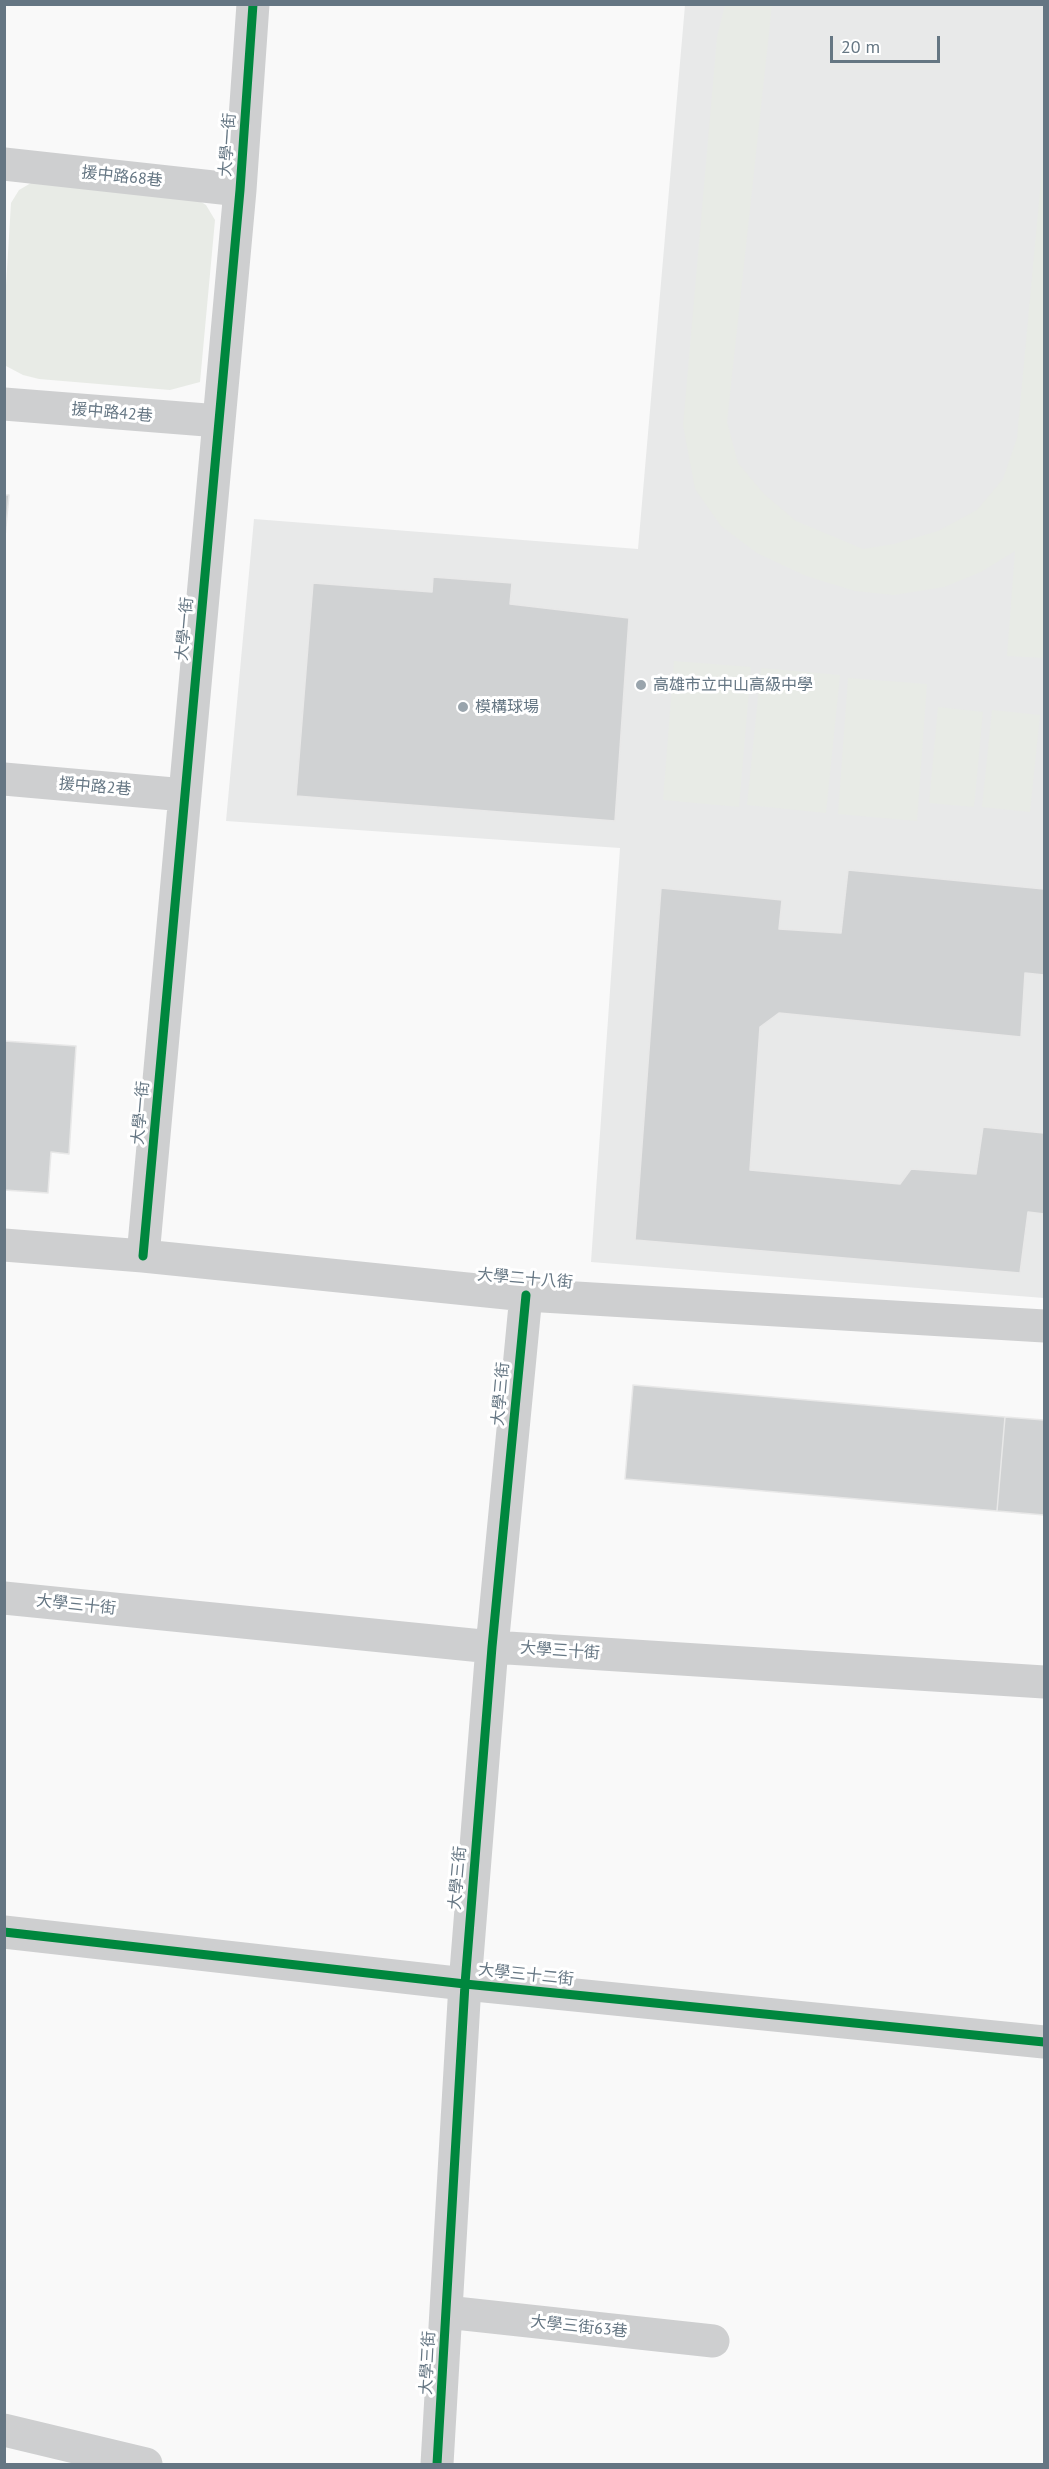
<!DOCTYPE html>
<meta charset="utf-8">
<style>
body{margin:0}
#map{position:relative;width:1049px;height:2469px;overflow:hidden;background:#f9f9f9;font-family:"PT Sans",sans-serif}
canvas{display:block}
.frame{position:absolute;inset:0;border:6px solid #657683;pointer-events:none}
.scale{position:absolute;left:830px;top:36px;width:110px;height:27px;box-sizing:border-box;border:3px solid #657683;border-top:0;padding-left:8px;font-size:18px;line-height:21px;white-space:nowrap;color:#657683;-webkit-text-stroke:4px #fff;paint-order:stroke}
</style>
<div id="map">
<canvas width="1049" height="2469"></canvas>
<div class="frame"></div>
<div class="scale">20 m</div>
</div>
<script>
const ctx = document.querySelector('canvas').getContext('2d');
ctx.lineJoin = 'round';
function paint(path, color) { ctx.fillStyle = color; ctx.fill(path, 'evenodd'); }
const shape = rows => new Path2D(rows.map(r => 'M' + r).join(''));
function strokePath(path, color, width, dash) { ctx.strokeStyle = color; ctx.lineWidth = width; ctx.lineCap = dash ? 'butt' : 'round'; ctx.setLineDash(dash || []); ctx.stroke(path); }
function label(font, color, halo, rows, align = 'center') {
  ctx.font = font + ' "PT Sans","Noto Sans TC",sans-serif'; ctx.lineWidth = 6; ctx.setLineDash([]); ctx.textBaseline = 'middle'; ctx.strokeStyle = halo; ctx.fillStyle = color; for (const [text, x, y, turn = 0] of rows) {
    ctx.save(); ctx.translate(x, y); ctx.rotate((+turn || 0) * Math.PI / 180); ctx.textAlign = isNaN(turn) ? turn : align; if (halo) ctx.strokeText(text, 0, 0); ctx.fillText(text, 0, 0); ctx.restore();
  }
}
const built = shape([
 [685,5,1044,5,1044,1298,591,1262,620,848,226,821,254,519,638,549]
]);
const green = shape([
 [725,5,772,5,727,422,738,463,764,494,796,521,863,549,894,544,938,531,977,510,1003,479,1017,438,1044,148,1044,658,1007,656,1015,551,981,572,944,587,894,595,855,591,806,576,757,553,721,526,695,489,683,426,717,37],
 [31,183,198,200,206,205,215,220,200,382,170,390,39,379,23,375,6,366,5,302,11,203,19,190],
 [674,661,751,667,739,807,663,800],
 [761,668,840,675,826,813,747,805],
 [848,678,927,684,917,821,838,814],
 [938,707,983,712,974,807,929,803],
 [992,710,1040,715,1030,812,982,807]
]);
const building = shape([
 [4,495,9,495,4,547,4,495],
 [433,577,512,583,510,604,629,618,615,821,296,796,313,583,432,592,433,577],
 [848,870,1044,889,1044,975,1025,973,1021,1037,779,1013,760,1027,750,1170,900,1184,911,1169,976,1174,983,1127,1044,1133,1044,1214,1028,1212,1020,1273,635,1240,661,888,782,900,779,929,841,933,848,870],
 [4,1041,76,1046,69,1154,51,1152,48,1193,4,1190,4,1041],
 [633,1385,1005,1417,997,1511,625,1479,633,1385],
 [1005,1417,1044,1420,1044,1515,997,1511,1005,1417]
]);
const minor = shape([
 [4,164,240,190],
 [4,404,219,421],
 [4,779,185,795],
 [4,1245,143,1256,526,1295,1044,1326],
 [143,1256,240,190,253,4],
 [4,1598,492,1647,1044,1682],
 [4,1932,465,1984,1044,2042],
 [446,2312,713,2341],
 [4,2430,146,2464],
 [437,2464,465,1984,492,1647,526,1295]
]);
const cycleway = shape([
 [143,1256,240,190,253,4],
 [4,1932,465,1984,1044,2042],
 [437,2464,465,1984,492,1647,526,1295]
]);
const markers = [
 [641,685,6,"#99a4ac"],
 [463,707,6,"#99a4ac"]
];
const streetNames = [
 ["大學一街",228,145,-86],
 ["援中路68巷",122,177,6],
 ["援中路42巷",112,413,5],
 ["大學一街",185,629,-85],
 ["援中路2巷",95,787,5],
 ["大學一街",141,1113,-85],
 ["大學二十八街",525,1279,5],
 ["大學三街",501,1394,-85],
 ["大學三十街",76,1605,6],
 ["大學三十街",560,1651,4],
 ["大學三街",458,1878,-85],
 ["大學三十二街",526,1975,6],
 ["大學三街63巷",579,2327,6],
 ["大學三街",428,2363,-87]
];
const poiNames = [
 ["高雄市立中山高級中學",653,685],
 ["模構球場",475,707]
];
paint(built, '#e8e9e9');
paint(green, '#e8ebe6');
paint(building, '#d0d2d3');
strokePath(building, '#e8e8e8', 1.5);
strokePath(minor, '#cecfd0', 33);
strokePath(cycleway, '#00873e', 9);
for (const [x, y, r, color] of markers) { const dot = new Path2D(); dot.arc(x, y, r, 0, 2 * Math.PI); ctx.fillStyle = color; ctx.fill(dot); strokePath(dot, '#fff', 2); }
label('16px', '#657683', '#fff', streetNames);
label('16px', '#657683', '#fff', poiNames, 'left');
</script>
